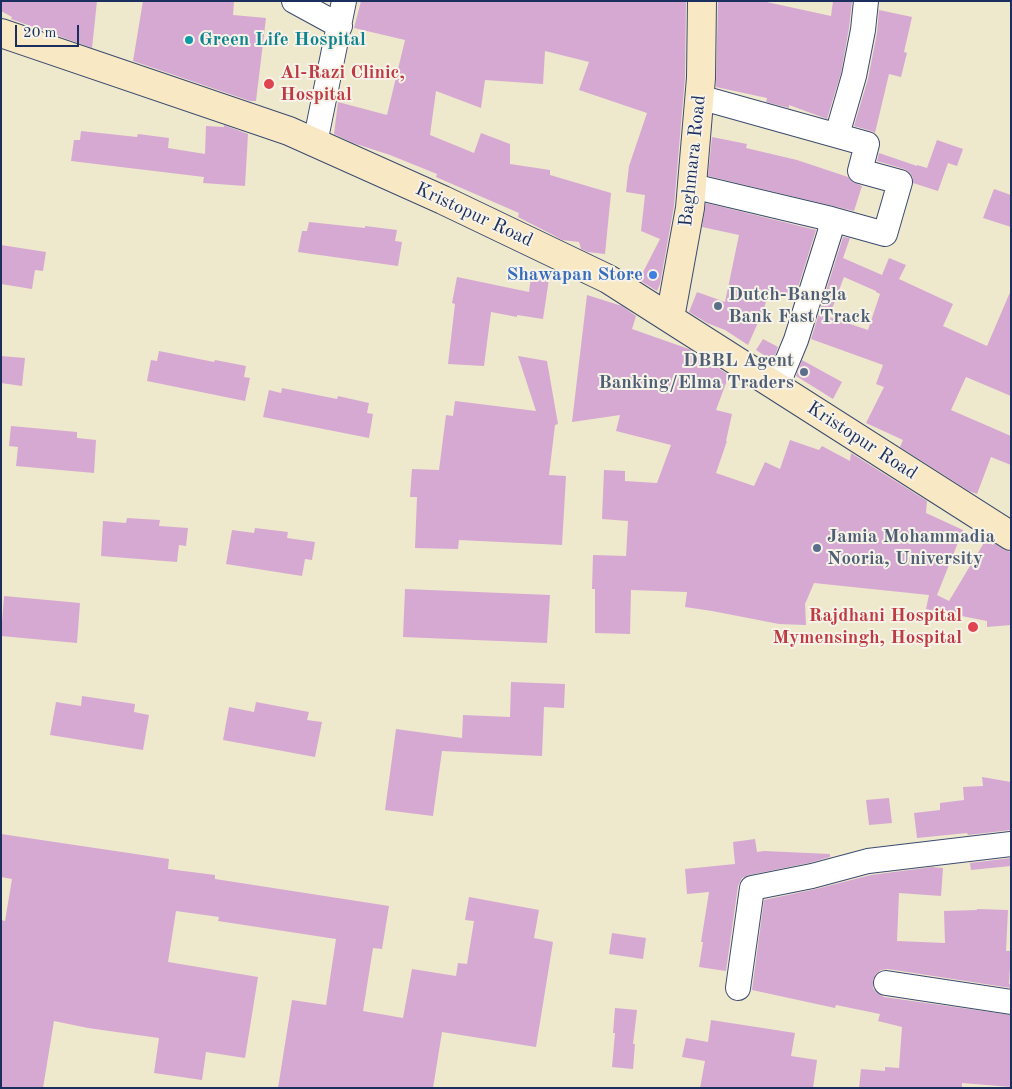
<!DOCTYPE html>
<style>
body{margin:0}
#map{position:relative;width:1012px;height:1089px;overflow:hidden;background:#eee8cd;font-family:"Old Standard TT",serif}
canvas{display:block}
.frame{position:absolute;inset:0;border:2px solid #1b2f5e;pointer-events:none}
.scale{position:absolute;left:15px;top:25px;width:64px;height:22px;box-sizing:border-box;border:2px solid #1b2f5e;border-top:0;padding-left:6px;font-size:15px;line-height:18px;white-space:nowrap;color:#1b2f5e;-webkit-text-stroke:4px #f7f3e8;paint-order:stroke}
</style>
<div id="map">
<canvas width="1012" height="1089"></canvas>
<div class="frame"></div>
<div class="scale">20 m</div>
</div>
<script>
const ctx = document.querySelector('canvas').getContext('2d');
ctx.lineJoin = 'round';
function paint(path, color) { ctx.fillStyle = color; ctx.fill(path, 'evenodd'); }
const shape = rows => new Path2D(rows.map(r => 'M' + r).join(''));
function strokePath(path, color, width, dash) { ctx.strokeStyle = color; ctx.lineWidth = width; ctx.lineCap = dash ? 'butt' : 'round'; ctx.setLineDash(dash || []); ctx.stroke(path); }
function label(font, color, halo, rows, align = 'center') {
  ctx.font = font + ' "Old Standard TT",serif'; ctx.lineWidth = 4; ctx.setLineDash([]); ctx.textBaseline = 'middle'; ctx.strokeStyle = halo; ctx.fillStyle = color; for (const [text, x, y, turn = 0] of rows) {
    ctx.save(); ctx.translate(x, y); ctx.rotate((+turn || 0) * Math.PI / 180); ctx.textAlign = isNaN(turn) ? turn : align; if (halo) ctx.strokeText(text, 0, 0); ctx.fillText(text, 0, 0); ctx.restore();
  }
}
const building = shape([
 [1,1,97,1,92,48,11,19,12,17,1,11],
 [143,1,234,1,233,15,266,18,256,101,250,101,133,61],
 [361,1,686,1,685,77,674,206,660,284,657,291,639,280,660,239,641,231,645,195,626,192,629,166,647,113,579,90,589,62,545,51,543,84,485,80,481,108,436,91,430,135,474,153,481,133,510,144,510,164,550,170,550,175,611,193,605,254,588,252,581,249,579,242,562,240,555,236,518,217,519,213,436,177,437,174,390,155,353,143,334,134,338,102,387,115,405,40,354,28],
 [718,1,762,1,831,16,833,1,852,1,849,28,841,73,827,119,789,105,789,108,766,102,767,98,716,87],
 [879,10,912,17,904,52,907,53,901,77,889,74,875,133,871,131,854,126,868,79,877,33],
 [224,125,248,134,245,186,203,183,204,177,71,161,74,140,80,140,81,131,137,137,138,134,169,138,168,148,205,154,206,126,224,127],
 [712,137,747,144,746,148,797,160,848,177,851,181,862,186,854,211,708,176],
 [937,140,963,149,957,166,948,163,938,191,913,183,913,178,910,173,904,169,877,161,879,153,917,166,917,165,927,168],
 [994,189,1011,195,1011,227,983,218],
 [706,203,816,230,795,297,770,291,761,316,748,345,725,330,707,323,689,312,697,292,725,302,739,235,702,227],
 [309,222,365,228,365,226,397,230,395,241,402,242,398,266,298,252,302,231,307,231],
 [843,237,850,238,843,258,882,275,889,258,906,265,899,279,953,304,943,326,987,346,1011,290,1011,396,966,377,951,410,1011,436,1011,465,991,457,977,494,969,491,900,447,903,440,866,423,884,387,876,384,883,365,811,339],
 [844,277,876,291,876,292,880,294,868,330,829,317],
 [1,245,46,252,43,271,35,270,32,289,1,284],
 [457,277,529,292,531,277,549,279,543,319,517,315,517,317,491,312,484,366,448,364,455,304,452,303],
 [587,295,622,306,636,316,632,329,686,348,691,350,690,354,706,360,729,375,716,410,732,414,726,441,727,441,716,473,754,486,765,462,780,469,790,440,819,450,822,446,850,461,851,453,927,501,926,513,963,530,937,595,949,601,985,541,993,545,994,543,1003,549,1011,552,1011,625,987,627,987,621,926,609,929,595,814,583,805,604,806,625,779,624,712,611,685,607,687,592,631,590,630,634,595,633,595,589,592,589,593,555,626,556,628,521,602,519,604,470,625,471,625,481,657,483,671,445,616,431,620,415,572,422],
 [763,339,778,347,773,361,756,350],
 [159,351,214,362,215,360,246,366,244,377,250,378,245,401,147,381,151,360,157,361],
 [1,356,25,358,22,386,1,383],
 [518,356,547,361,558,424,555,425,549,475,566,476,562,545,459,540,458,549,415,548,417,497,410,497,412,469,439,470,446,415,453,416,455,401,536,411],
 [802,360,842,382,833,399,796,376],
 [282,388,337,399,338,396,369,403,367,413,373,414,369,438,263,417,269,390,281,393],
 [11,426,77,432,77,438,96,440,94,473,16,466,18,447,9,446],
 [127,518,160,520,159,526,188,528,186,546,179,545,177,562,101,556,103,521,126,523],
 [255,528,288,532,287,538,315,542,312,560,305,559,302,576,226,564,232,530,254,533],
 [405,589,550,595,547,643,403,637],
 [4,596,80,603,77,643,1,636],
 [511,682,565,684,564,708,544,707,542,756,442,751,433,816,385,810,396,729,462,738,463,715,510,717],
 [82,696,135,704,134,712,149,715,143,750,50,735,56,702,81,706],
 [256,702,309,712,307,720,322,722,315,757,223,740,229,707,254,712],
 [982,777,1011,782,1011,830,968,835,967,833,917,838,914,813,940,810,940,803,964,800,963,787,983,786],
 [889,798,892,823,869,825,866,800],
 [1,834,169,859,168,869,215,875,215,879,389,906,382,949,373,948,363,1011,403,1018,412,969,456,976,458,963,467,964,474,921,465,920,469,897,539,910,534,938,553,942,536,1047,442,1032,433,1088,278,1088,292,1000,326,1005,336,939,218,921,219,917,176,911,168,962,258,977,245,1058,206,1052,202,1080,154,1073,159,1038,88,1028,54,1021,43,1088,1,1088,1,920,5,921,12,879,1,877],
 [755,839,757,852,764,851,830,854,830,857,809,863,749,875,742,878,738,886,726,971,699,967,703,942,701,942,709,892,687,894,685,869,735,864,733,842],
 [1011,858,1011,866,971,870,970,863],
 [932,867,943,868,941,896,899,893,897,941,945,943,944,911,977,910,977,909,1008,910,1006,951,1011,951,1009,984,1011,984,1011,988,888,969,881,970,876,974,873,980,873,988,877,993,884,997,1011,1015,1011,1087,962,1083,962,1088,859,1088,861,1069,885,1071,885,1067,899,1068,902,1027,878,1021,880,1014,836,1005,835,1008,752,990,764,900,816,889,871,875],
 [612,933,646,938,643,959,609,954],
 [615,1008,637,1010,633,1044,635,1044,633,1069,612,1067,615,1033,613,1033],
 [711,1020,795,1033,791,1056,817,1060,813,1088,700,1088,705,1061,682,1057,686,1038,708,1042]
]);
const street = shape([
 [294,1,340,26],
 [699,97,867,144,860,171,900,182,885,234,831,219],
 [837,135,854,76,863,30,866,1],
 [315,143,344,1],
 [692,186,831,219,830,232,796,340,777,386],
 [886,983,1011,1002],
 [738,988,752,888,812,876,868,861,1011,844]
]);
const secondary = shape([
 [1,33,289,131,443,200,608,279,1011,536],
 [670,318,690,208,701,78,702,1]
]);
const markers = [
 [189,40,5,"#0f9aa8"],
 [269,84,6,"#e0444e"],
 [653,275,5,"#3f7fe0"],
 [718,306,5,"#5c6f8a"],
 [804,372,5,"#5c6f8a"],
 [817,548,5,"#5c6f8a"],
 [973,627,6,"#e0444e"]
];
const cultureNames = [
 ["Green Life Hospital",199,40]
];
const healthNames = [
 ["Al-Razi Clinic,",280,73],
 ["Hospital",280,95],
 ["Rajdhani Hospital",962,616,"right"],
 ["Mymensingh, Hospital",962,638,"right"]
];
const streetNames = [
 ["Baghmara Road",693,161,-84],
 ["Kristopur Road",474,215,25],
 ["Kristopur Road",862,441,33]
];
const shopNames = [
 ["Shawapan Store",643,275]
];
const serviceNames = [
 ["Dutch-Bangla",728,295],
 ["Bank Fast Track",728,317],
 ["DBBL Agent",794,361,"right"],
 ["Banking/Elma Traders",794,383,"right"],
 ["Jamia Mohammadia",827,537],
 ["Nooria, University",827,559]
];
paint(building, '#d6a9d2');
strokePath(street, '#3b4b6f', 26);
strokePath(secondary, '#3b4b6f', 30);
strokePath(street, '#fff', 24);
strokePath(secondary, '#f8e8c3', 28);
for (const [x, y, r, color] of markers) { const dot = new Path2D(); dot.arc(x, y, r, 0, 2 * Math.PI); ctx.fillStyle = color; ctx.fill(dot); strokePath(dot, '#f7f3e8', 2); }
label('bold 19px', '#0d838f', '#f7f3e8', cultureNames, 'left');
label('bold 19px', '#be3a42', '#f7f3e8', healthNames, 'left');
label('19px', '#1b2f5e', '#f7f3e8', streetNames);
label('bold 19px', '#366cbe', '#f7f3e8', shopNames, 'right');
label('bold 19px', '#4e5e75', '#f7f3e8', serviceNames, 'left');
</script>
